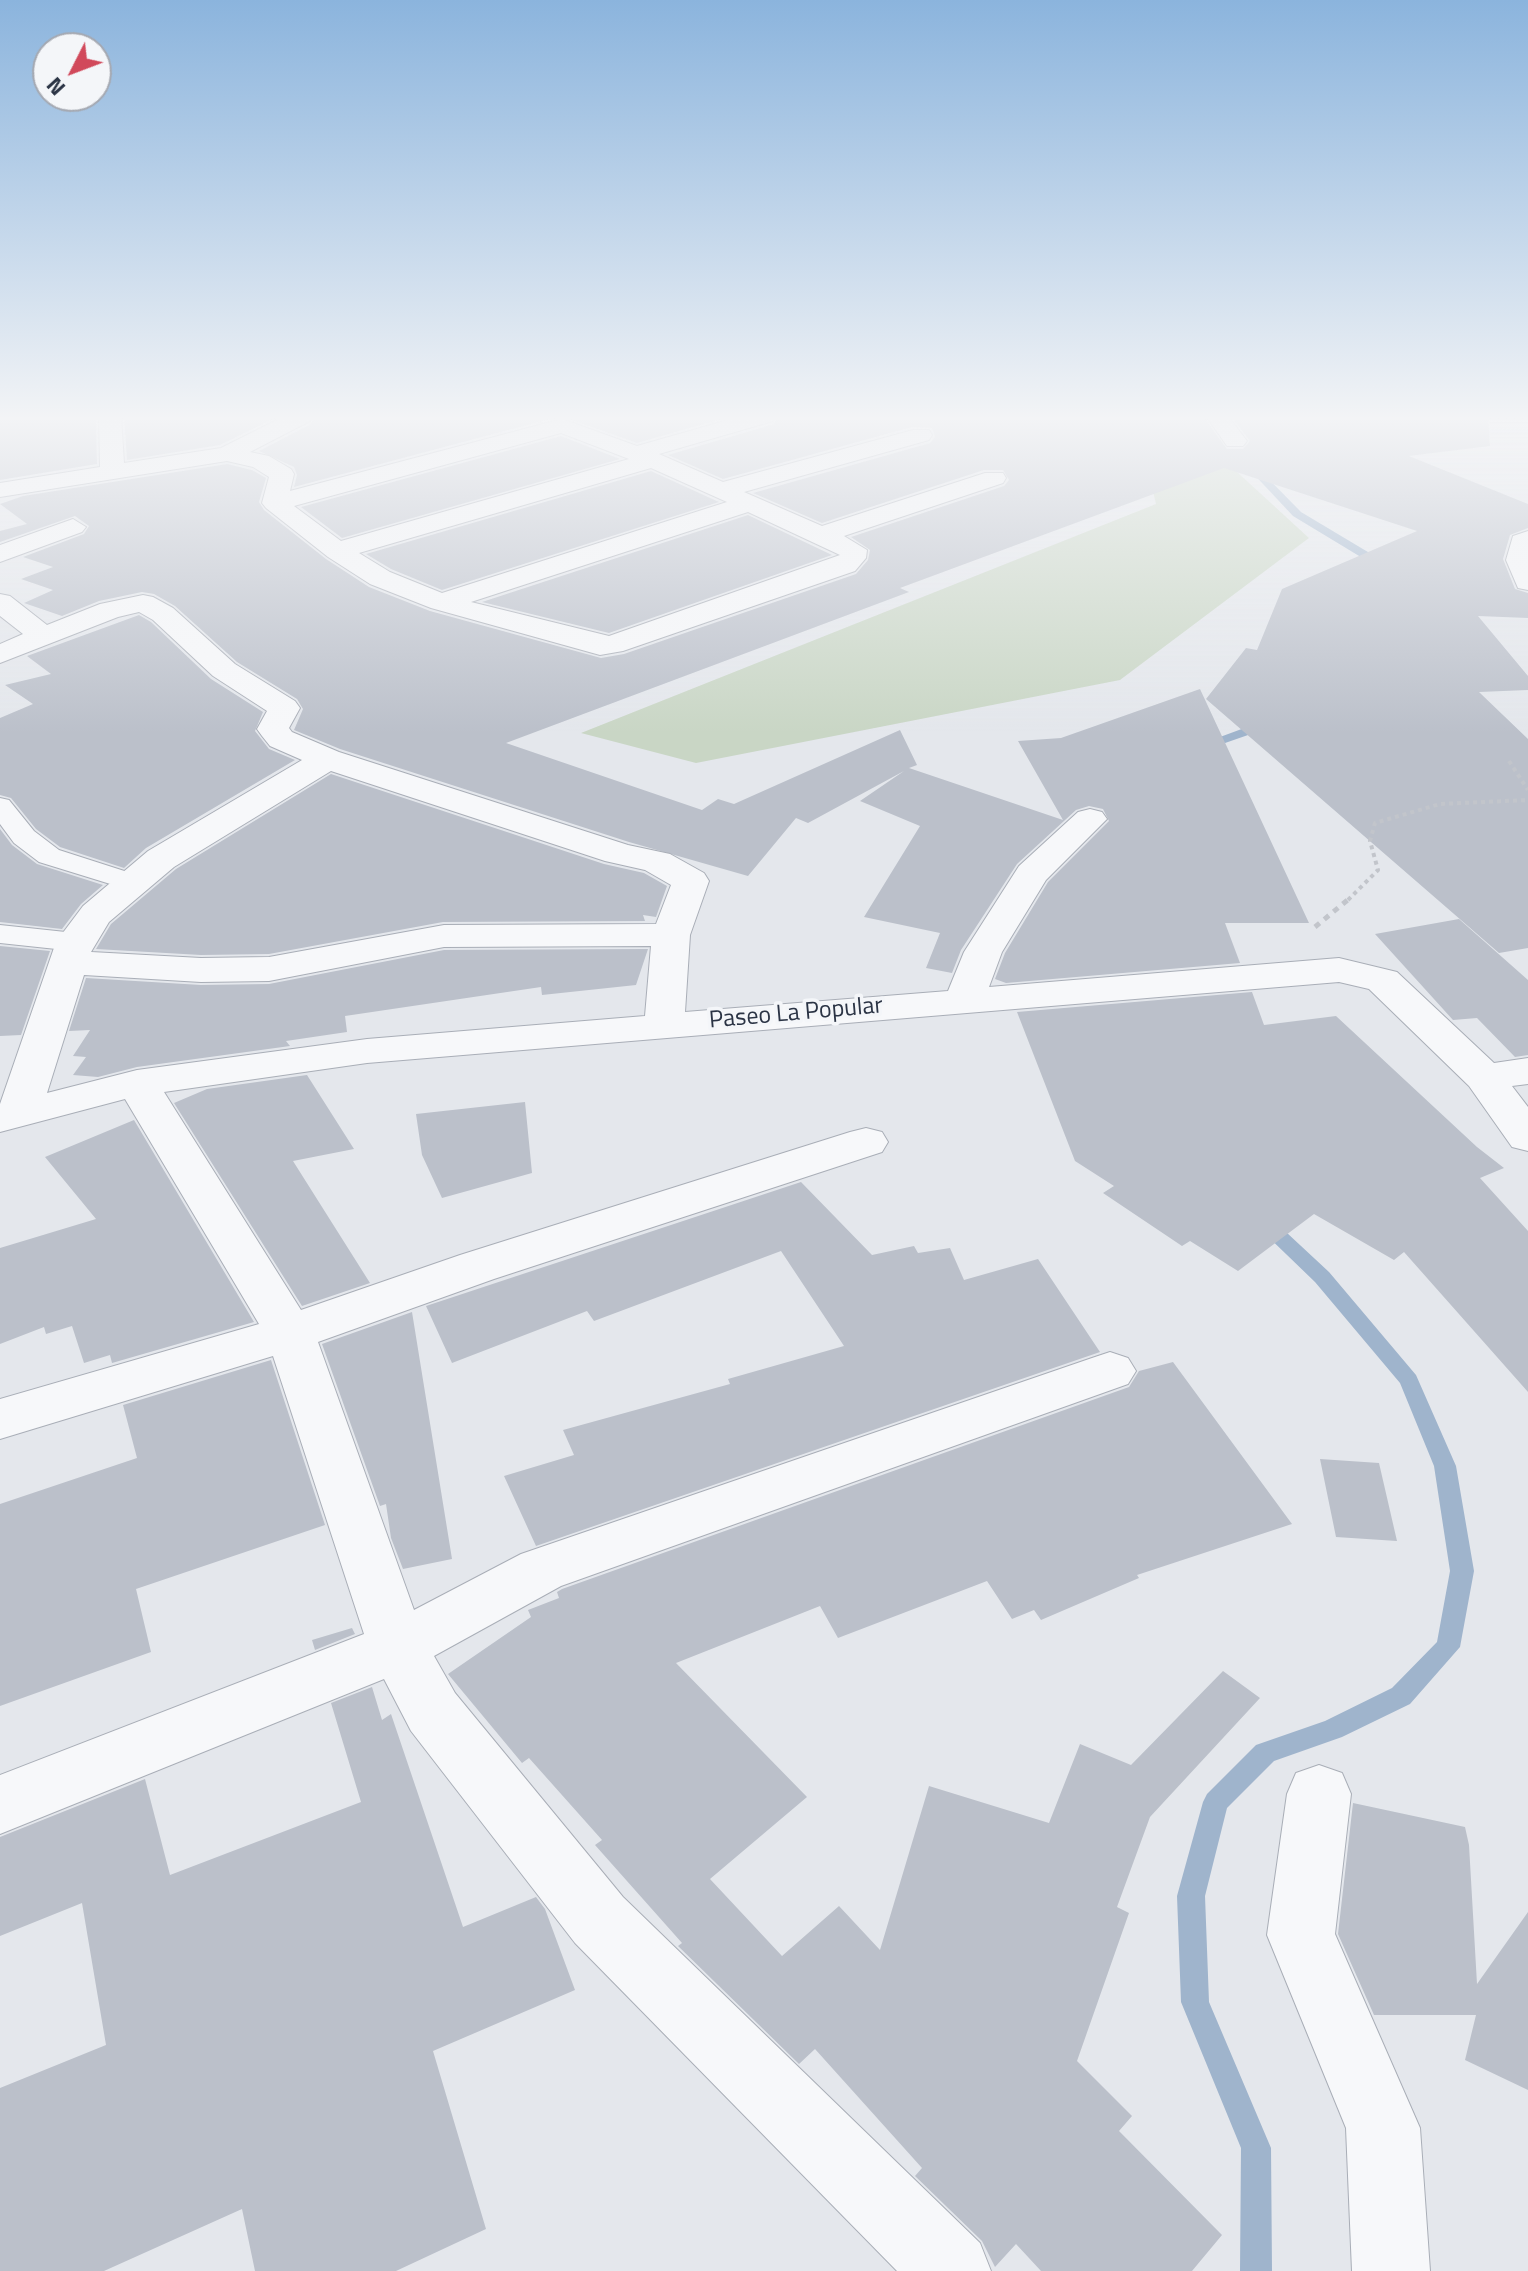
<!DOCTYPE html>
<style>
body{margin:0}
#map{position:relative;width:1528px;height:2271px;overflow:hidden;background:#e4e7ec;font-family:"Titillium Web",sans-serif}
canvas{display:block}
.north{position:absolute;left:32px;top:32px;width:80px;height:80px;box-sizing:border-box;background:#f4f6f9;border:2px solid #a4a8b1;border-radius:50%;rotate:228deg;font-size:22px;font-weight:700;line-height:32px;text-align:center;color:#2b3445}
.north::after{content:'';display:block;margin:auto;width:28px;height:36px;background:#d1495b;clip-path:polygon(50% 0,100% 100%,50% 72%,0 100%)}
</style>
<div id="map">
<canvas width="1528" height="2271"></canvas>
<div class="north">N</div>
</div>
<script>
const ctx = document.querySelector('canvas').getContext('2d');
ctx.lineJoin = 'round';
function paint(path, color) { ctx.fillStyle = color; ctx.fill(path, 'evenodd'); }
const shape = rows => new Path2D(rows.map(r => 'M' + r).join(''));
function strokePath(path, color, width, dash) { ctx.strokeStyle = color; ctx.lineWidth = width; ctx.lineCap = dash ? 'butt' : 'round'; ctx.setLineDash(dash || []); ctx.stroke(path); }
function label(font, color, halo, rows, align = 'center') {
  ctx.font = font + ' "Titillium Web",sans-serif'; ctx.lineWidth = 7; ctx.setLineDash([]); ctx.textBaseline = 'middle'; ctx.strokeStyle = halo; ctx.fillStyle = color; for (const [text, x, y, turn = 0] of rows) {
    ctx.save(); ctx.translate(x, y); ctx.rotate((+turn || 0) * Math.PI / 180); ctx.textAlign = isNaN(turn) ? turn : align; if (halo) ctx.strokeText(text, 0, 0); ctx.fillText(text, 0, 0); ctx.restore();
  }
}
const green = shape([
 [1223,459,1309,538,1120,680,696,763,581,733,1156,504,1146,463]
]);
const stream = shape([
 [1248,464,1254,464,1301,512,1383,561,1384,569,1376,569,1374,565,1293,516,1248,468,1248,464],
 [1266,720,1271,721,1271,727,1205,750,1200,751,1193,747,1266,720],
 [1265,1217,1272,1219,1329,1272,1416,1375,1456,1466,1474,1571,1460,1647,1410,1704,1342,1737,1274,1761,1227,1808,1205,1896,1209,2002,1271,2148,1272,2271,1240,2271,1241,2148,1181,2002,1177,1896,1203,1802,1207,1794,1256,1745,1325,1721,1392,1688,1437,1642,1450,1571,1434,1466,1400,1383,1315,1282,1258,1227,1255,1223,1258,1219,1265,1217]
]);
const building = shape([
 [0,416,96,416,97,464,0,480],
 [124,416,279,416,220,445,127,460],
 [316,416,732,416,637,443,561,416,294,487,297,475,294,467,259,451,311,424],
 [779,416,1203,416,1227,449,1243,449,1250,441,1231,416,1488,416,1490,446,1409,456,1528,504,1528,528,1510,535,1503,559,1515,589,1528,593,1528,618,1478,616,1528,676,1528,690,1479,692,1528,739,1528,948,1499,953,1206,699,1246,648,1257,650,1282,589,1417,531,1224,468,900,588,909,592,506,743,702,810,718,799,734,804,900,730,917,765,909,768,1063,820,1018,741,1061,738,1200,689,1309,923,1225,923,1240,963,1006,983,995,979,1005,953,1048,882,1109,821,1103,809,1089,806,1076,810,1017,864,961,950,952,973,926,968,940,933,864,917,920,826,860,801,904,771,808,823,796,818,748,876,629,842,340,749,294,730,303,709,297,699,237,662,175,606,154,594,142,592,99,601,62,616,24,603,53,590,21,579,53,567,23,557,84,534,89,526,75,516,0,542,0,531,27,524,0,504,23,496,227,464,252,470,266,478,259,502,264,510,326,559,369,587,430,611,601,658,624,654,856,574,868,560,870,550,851,537,1004,486,1009,480,1003,470,984,470,822,523,753,493,930,443,935,437,932,428,912,427,723,479,668,455,774,424],
 [561,436,620,459,342,538,301,507],
 [651,471,719,502,442,590,391,569,366,554],
 [748,515,832,555,609,633,482,602],
 [139,615,151,622,211,679,263,712,255,731,269,749,295,760,146,848,124,868,60,847,36,829,11,798,0,795,0,718,33,704,5,685,51,674,27,656],
 [331,774,604,864,644,873,667,886,656,917,643,915,645,921,443,922,269,954,201,955,96,949,111,924,176,869],
 [0,829,12,845,37,864,103,885,81,904,62,929,0,922],
 [1459,919,1528,980,1528,1055,1515,1057,1477,1018,1453,1020,1375,934],
 [0,946,50,951,21,1035,0,1036],
 [648,949,636,985,542,995,541,987,345,1016,347,1032,286,1041,290,1046,137,1067,98,1077,73,1075,86,1057,73,1056,90,1030,69,1031,86,978,201,985,269,984,444,950],
 [1252,992,1264,1025,1336,1016,1477,1147,1504,1168,1480,1178,1528,1231,1528,1392,1404,1252,1394,1260,1314,1214,1238,1271,1190,1241,1182,1246,1103,1193,1114,1186,1075,1161,1017,1012],
 [307,1075,354,1149,293,1161,370,1283,302,1306,174,1103,207,1089],
 [525,1102,532,1173,442,1198,422,1155,416,1114],
 [134,1120,254,1322,112,1363,110,1355,84,1363,72,1326,46,1334,44,1327,0,1344,0,1248,96,1219,45,1157],
 [801,1182,872,1255,914,1246,918,1253,950,1248,964,1280,1038,1259,1100,1352,536,1546,504,1476,574,1455,563,1430,730,1384,728,1379,844,1346,781,1251,594,1321,587,1311,452,1363,426,1306],
 [412,1312,452,1559,403,1569,391,1538,386,1504,380,1506,322,1344],
 [271,1360,325,1525,136,1589,151,1652,0,1706,0,1504,137,1458,123,1405],
 [1173,1362,1292,1524,1137,1575,1139,1578,1041,1620,1034,1610,1012,1619,987,1581,838,1638,820,1606,676,1663,807,1797,710,1879,782,1956,839,1906,880,1950,929,1786,1049,1823,1080,1744,1131,1765,1223,1671,1260,1698,1150,1817,1117,1907,1129,1913,1077,2061,1132,2116,1119,2131,1222,2235,1192,2271,1041,2271,1016,2244,995,2267,982,2241,915,2176,922,2168,815,2049,799,2064,678,1946,682,1943,595,1845,602,1840,529,1758,522,1763,448,1674,531,1617,528,1610,559,1598,557,1592,562,1589,1129,1387,1139,1371],
 [1320,1459,1379,1463,1397,1541,1336,1537],
 [352,1628,355,1634,315,1650,312,1640],
 [372,1687,382,1720,391,1714,463,1927,536,1897,545,1909,575,1990,433,2051,486,2229,396,2271,255,2271,242,2209,104,2271,0,2271,0,2088,106,2045,82,1903,0,1936,0,1837,145,1779,170,1875,361,1802,331,1703],
 [1353,1803,1465,1827,1469,1845,1477,1984,1528,1912,1528,2090,1465,2060,1476,2015,1374,2015,1338,1934]
]);
const pathFar1 = shape([
 [1509,761,1528,790],
 [1348,900,1378,870,1370,841,1375,823,1440,804,1528,800]
]);
const path = shape([
 [1315,927,1350,898]
]);
const lane = shape([
 [0,798,9,800,34,831,59,850,143,877,147,883,143,889,133,891,39,862,14,843,0,824,0,798],
 [0,925,75,933,85,936,90,942,85,948,75,951,0,943,0,925]
]);
const street = shape([
 [99,416,121,416,124,463,221,448,285,416,313,416,310,421,250,452,269,456,291,469,294,474,290,491,562,419,637,446,742,416,776,416,773,421,659,454,723,482,913,430,929,430,932,435,929,440,744,492,822,526,985,473,1003,473,1006,478,1003,483,844,536,867,550,866,558,855,571,623,651,600,655,431,608,370,584,328,557,266,508,262,503,269,477,253,467,227,461,0,497,0,483,100,467,99,416],
 [561,433,629,459,341,541,294,506,561,433],
 [651,468,727,502,442,593,390,572,359,553,651,468],
 [748,512,840,555,609,636,471,602,748,512],
 [1206,416,1228,416,1247,441,1243,446,1227,446,1206,416],
 [73,519,86,527,82,532,0,562,0,545,73,519],
 [1528,531,1528,590,1518,588,1506,560,1513,536,1528,531],
 [0,594,10,596,47,625,100,604,143,595,153,597,173,608,235,664,295,701,300,708,289,728,292,732,339,752,628,845,670,854,704,873,709,881,690,935,685,1012,948,991,964,952,1019,866,1078,812,1090,809,1102,812,1107,819,1046,880,1002,952,989,987,1339,958,1397,972,1494,1063,1528,1058,1528,1084,1512,1086,1528,1107,1528,1151,1512,1147,1469,1086,1369,989,1339,982,367,1063,164,1092,301,1310,460,1255,850,1132,866,1128,882,1132,888,1142,882,1152,494,1279,318,1342,414,1610,521,1554,1092,1358,1110,1352,1128,1358,1136,1371,1128,1384,561,1586,434,1656,455,1693,623,1897,980,2243,991,2271,897,2271,575,1943,411,1731,384,1679,0,1834,0,1775,364,1634,273,1356,0,1439,0,1399,259,1324,125,1099,0,1132,0,1104,56,942,83,906,148,851,302,760,270,746,262,736,257,729,267,711,213,676,153,620,139,612,118,617,0,663,0,644,23,634,0,616,0,594],
 [331,771,605,861,645,870,671,885,656,924,444,925,269,957,201,958,91,952,109,922,174,867,331,771],
 [651,946,645,1016,367,1039,137,1070,47,1093,84,975,201,982,269,981,444,947,651,946],
 [1319,1765,1342,1773,1351,1794,1335,1934,1420,2128,1430,2271,1352,2271,1346,2128,1267,1935,1287,1794,1296,1773,1319,1765]
]);
const streetNames = [
 ["Paseo La Popular",796,1014,-5]
];
paint(green, '#c9d6c5');
paint(stream, '#9fb4cc');
paint(building, '#bbc0ca');
strokePath(lane, '#a9aeb7', 2);
strokePath(street, '#a9aeb7', 2);
strokePath(pathFar1, '#c2c5cb', 4, [4, 4]);
strokePath(path, '#c2c5cb', 5, [6, 6]);
paint(lane, '#f7f8fa');
paint(street, '#f7f8fa');
const sky = ctx.createLinearGradient(0, 0, 0, 734);
sky.addColorStop(0, '#8bb4dd');
sky.addColorStop(0.57, '#f3f4f6');
sky.addColorStop(1, '#f3f4f600');
ctx.fillStyle = sky;
ctx.fillRect(0, 0, 1528, 734);
label('24px', '#2b3445', '#f4f6f9', streetNames);
</script>
